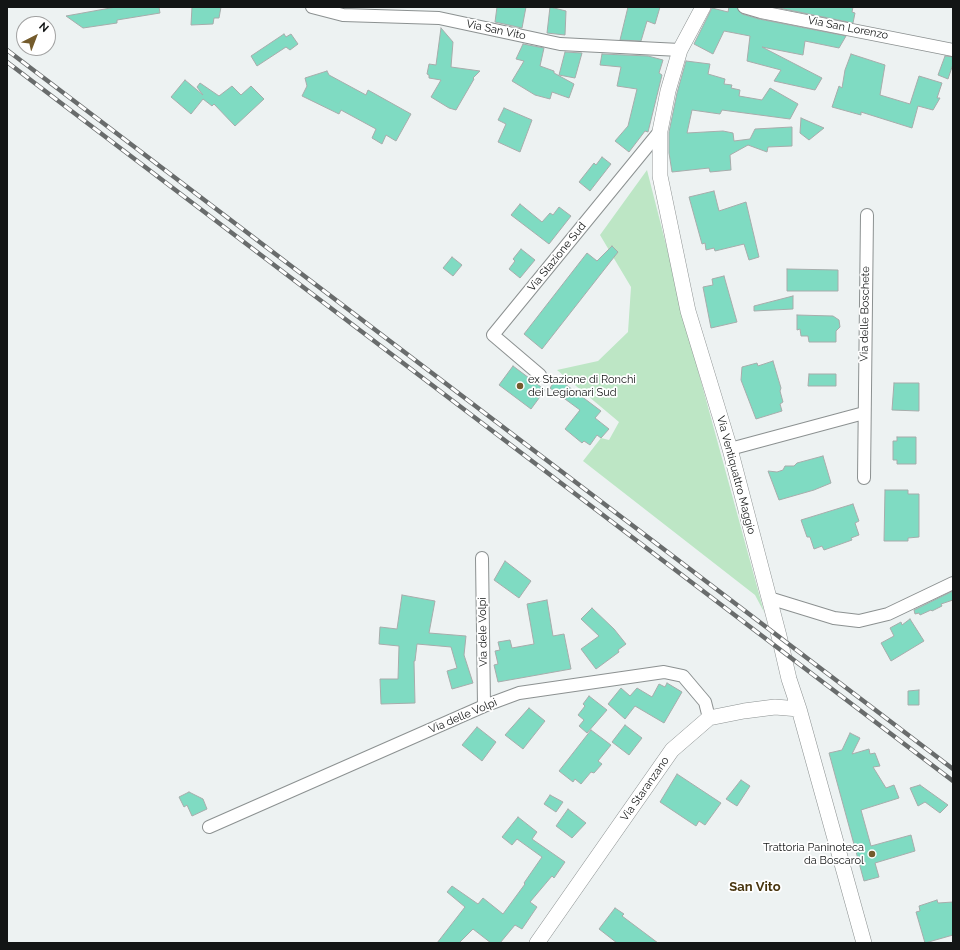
<!DOCTYPE html>
<style>
body{margin:0}
#map{position:relative;width:960px;height:950px;overflow:hidden;background:#edf2f2;font-family:Raleway,sans-serif}
canvas{display:block}
.frame{position:absolute;inset:0;border:8px solid #131515;pointer-events:none}
.north{position:absolute;left:16px;top:16px;width:40px;height:40px;box-sizing:border-box;background:#fff;border:1px solid #a1a1a1;border-radius:50%;rotate:42deg;font-size:11px;font-weight:700;line-height:16px;text-align:center;color:#131515}
.north::after{content:'';display:block;margin:auto;width:14px;height:18px;background:#745b2c;clip-path:polygon(50% 0,100% 100%,50% 72%,0 100%)}
</style>
<div id="map">
<canvas width="960" height="950"></canvas>
<div class="frame"></div>
<div class="north">N</div>
</div>
<script>
const ctx = document.querySelector('canvas').getContext('2d');
ctx.lineJoin = 'round';
function paint(path, color) { ctx.fillStyle = color; ctx.fill(path, 'evenodd'); }
const shape = rows => new Path2D(rows.map(r => 'M' + r).join(''));
function strokePath(path, color, width, dash) { ctx.strokeStyle = color; ctx.lineWidth = width; ctx.lineCap = dash ? 'butt' : 'round'; ctx.setLineDash(dash || []); ctx.stroke(path); }
function label(font, color, halo, rows, align = 'center') {
  ctx.font = font + ' Raleway,sans-serif'; ctx.lineWidth = 3.5; ctx.setLineDash([]); ctx.textBaseline = 'middle'; ctx.strokeStyle = halo; ctx.fillStyle = color; for (const [text, x, y, turn = 0] of rows) {
    ctx.save(); ctx.translate(x, y); ctx.rotate((+turn || 0) * Math.PI / 180); ctx.textAlign = isNaN(turn) ? turn : align; if (halo) ctx.strokeText(text, 0, 0); ctx.fillText(text, 0, 0); ctx.restore();
  }
}
const green = shape([
 [647,170,699,374,764,612,755,595,583,461,601,438,609,440,619,422,557,370,598,361,628,332,631,287,600,235]
]);
const building = shape([
 [116,7,159,7,160,13,117,20,117,23,83,28,66,16,116,7],
 [192,7,221,7,219,18,214,18,213,24,191,25,192,7],
 [497,7,526,7,522,28,495,22,497,7],
 [550,7,566,11,565,35,547,33,550,7],
 [628,7,660,7,655,24,647,21,641,41,620,40,628,7],
 [729,7,737,7,742,14,759,19,846,36,839,48,805,41,803,55,762,47,822,78,815,90,774,81,781,70,747,61,750,36,724,31,713,54,694,44,712,8,728,12,729,7],
 [774,7,853,7,852,12,855,13,853,23,774,7],
 [441,28,453,42,451,67,480,71,473,78,474,79,456,110,449,108,431,97,441,80,429,78,429,75,427,74,429,64,436,65,441,28],
 [284,34,286,37,291,34,298,44,290,50,286,47,257,66,251,56,284,34],
 [523,44,544,48,540,66,554,71,554,73,574,84,569,98,552,92,550,99,535,95,512,81,524,61,516,59,523,44],
 [565,52,582,53,575,78,559,75,565,52],
 [602,54,648,56,663,60,659,73,662,75,648,132,645,131,629,152,615,141,628,126,637,89,617,86,621,67,600,65,602,54],
 [851,54,885,65,880,95,910,104,919,76,942,83,937,98,940,98,933,110,918,106,912,128,861,112,861,115,832,107,839,86,842,88,845,70,851,54],
 [945,56,953,57,953,64,948,79,938,75,945,56],
 [686,61,710,64,708,74,725,79,724,84,732,85,731,88,740,90,739,96,762,100,770,88,798,104,790,119,722,110,720,114,692,110,687,133,723,131,733,133,734,141,750,139,755,129,792,127,792,146,768,147,767,152,748,145,730,155,731,170,710,172,709,168,672,172,669,153,669,132,677,93,686,61],
 [327,71,329,75,366,95,368,90,411,114,396,141,386,135,382,144,372,138,376,129,341,110,339,114,302,96,307,86,305,78,327,71],
 [185,80,203,95,197,87,200,83,219,96,232,86,241,95,251,86,264,99,235,126,214,104,212,106,203,99,191,114,171,97,185,80],
 [504,108,532,120,520,152,498,142,506,124,498,120,504,108],
 [801,118,824,128,809,140,800,133,801,118],
 [602,157,611,164,590,191,579,182,594,163,596,165,602,157],
 [714,191,719,211,746,202,759,257,749,260,744,244,715,251,714,248,706,250,705,243,702,244,689,197,714,191],
 [520,204,542,222,550,213,553,215,559,207,571,216,549,244,511,215,520,204],
 [612,246,618,252,542,349,524,334,587,253,597,261,612,246],
 [521,249,535,260,520,278,509,269,515,261,513,259,521,249],
 [452,257,462,265,453,276,443,268,452,257],
 [787,269,838,270,838,291,787,291,787,269],
 [724,276,737,322,711,328,703,287,713,285,712,279,724,276],
 [793,296,793,309,754,311,754,306,793,296],
 [797,315,833,316,839,320,840,327,836,331,836,342,809,342,808,336,801,336,800,329,797,330,797,315],
 [773,361,781,388,780,391,783,402,780,404,782,411,756,419,741,380,742,367,757,363,758,366,773,361],
 [513,366,545,390,531,409,499,385,513,366],
 [809,374,836,374,836,386,808,386,809,374],
 [557,378,601,411,595,418,609,429,601,438,597,435,590,445,584,441,582,443,565,429,580,410,550,388,557,378],
 [894,383,919,383,919,411,892,410,894,383],
 [897,437,916,437,916,464,897,464,897,460,893,460,893,441,897,441,897,437],
 [823,456,831,483,814,490,779,500,768,471,777,472,783,470,785,466,794,466,797,463,823,456],
 [885,490,908,490,908,494,919,494,919,537,908,538,908,541,884,541,885,490],
 [853,504,859,521,855,523,859,535,851,538,852,540,824,550,822,546,814,549,810,537,807,537,801,520,853,504],
 [505,561,531,581,519,598,494,580,505,561],
 [953,591,953,600,941,604,942,606,932,611,931,610,920,615,919,613,915,614,914,610,953,591],
 [402,595,435,601,429,633,466,636,464,655,473,683,452,689,447,671,457,668,451,647,417,644,415,661,414,661,415,703,381,704,380,679,398,679,399,646,379,644,380,627,397,629,402,595],
 [547,600,553,636,564,634,571,669,498,682,494,665,498,664,495,651,500,650,498,642,510,640,512,648,534,644,527,604,547,600],
 [592,608,614,629,626,644,618,650,619,652,596,669,581,649,599,636,581,619,592,608],
 [910,619,924,641,891,661,881,643,894,636,890,628,901,622,902,625,910,619],
 [667,683,682,692,664,723,635,706,625,719,608,704,621,688,630,696,637,688,652,697,659,684,665,687,667,683],
 [919,690,919,705,908,705,908,691,919,690],
 [589,696,607,710,587,733,579,726,584,720,578,715,585,706,583,704,589,696],
 [529,708,545,721,523,749,505,735,529,708],
 [625,725,642,738,629,755,612,742,625,725],
 [477,727,496,742,482,761,462,745,477,727],
 [591,730,611,745,598,761,602,764,594,773,591,772,581,784,575,779,573,782,559,771,591,730],
 [850,733,860,738,852,754,869,749,870,754,875,753,880,766,873,767,886,788,894,785,899,798,861,810,871,846,911,835,915,851,875,863,879,877,864,881,829,753,842,750,850,733],
 [677,774,721,803,705,825,699,821,696,826,660,802,677,774],
 [741,780,750,786,737,806,726,799,741,780],
 [920,785,948,805,940,813,925,802,918,806,910,788,920,785],
 [189,792,203,799,207,809,192,816,187,805,184,807,179,797,189,792],
 [550,795,563,802,556,812,544,804,550,795],
 [568,809,586,823,572,838,556,826,568,809],
 [518,817,537,832,532,839,565,862,554,878,552,876,530,902,537,907,522,929,515,925,500,943,491,943,473,929,459,943,437,943,465,907,447,892,452,886,478,904,483,898,503,914,525,884,524,883,542,857,517,839,512,845,502,837,518,817],
 [937,900,938,903,953,902,953,935,925,943,916,912,920,911,919,906,937,900],
 [615,908,624,914,622,916,658,943,617,943,599,929,615,908]
]);
const minor = shape([
 [312,7,343,15,439,18,560,44,680,50],
 [744,7,761,12,953,50],
 [540,375,493,335,660,131],
 [730,449,864,413],
 [864,478,867,215],
 [482,558,484,706],
 [769,598,834,618,859,621,888,614,953,583],
 [209,827,484,706,519,693,664,672,683,676,705,702,709,718]
]);
const tertiary = shape([
 [703,7,680,50,668,91,660,131,660,176,688,311,730,449,779,636,789,679,799,709,864,943],
 [537,943,672,750,709,718,744,711,775,707,799,709]
]);
const rail = shape([
 [7,50,953,769],
 [7,62,953,781]
]);
const markers = [
 [520,386,4,"#745b2c"],
 [872,854,4,"#745b2c"]
];
const streetNames = [
 ["Via San Lorenzo",848,28,11],
 ["Via San Vito",496,30,12],
 ["Via Stazione Sud",557,257,-51],
 ["Via delle Boschete",865,314,-89],
 ["Via Ventiquattro Maggio",736,475,75],
 ["Via dele Volpi",483,632,-91],
 ["Via delle Volpi",463,716,-23],
 ["Via Staranzano",645,789,-55]
];
const poiNames = [
 ["ex Stazione di Ronchi",528,380],
 ["dei Legionari Sud",528,393],
 ["Trattoria Paninoteca",864,848,"right"],
 ["da Boscarol",864,861,"right"]
];
const quarterNames = [
 ["San Vito",755,887]
];
paint(green, '#bde6c5');
paint(building, '#7fdbc2');
strokePath(building, '#a7acab', 1);
strokePath(minor, '#8c9191', 14);
strokePath(tertiary, '#8c9191', 16);
strokePath(minor, '#fff', 12);
strokePath(tertiary, '#fff', 15);
strokePath(rail, '#696c6c', 4.5);
strokePath(rail, '#fff', 3, [9]);
for (const [x, y, r, color] of markers) { const dot = new Path2D(); dot.arc(x, y, r, 0, 2 * Math.PI); ctx.fillStyle = color; ctx.fill(dot); strokePath(dot, '#fff', 1.5); }
label('11px', '#131515', '#fff', streetNames);
label('11px', '#131515', '#fff', poiNames, 'left');
label('bold 13px', '#48350e', '#fff', quarterNames);
</script>
